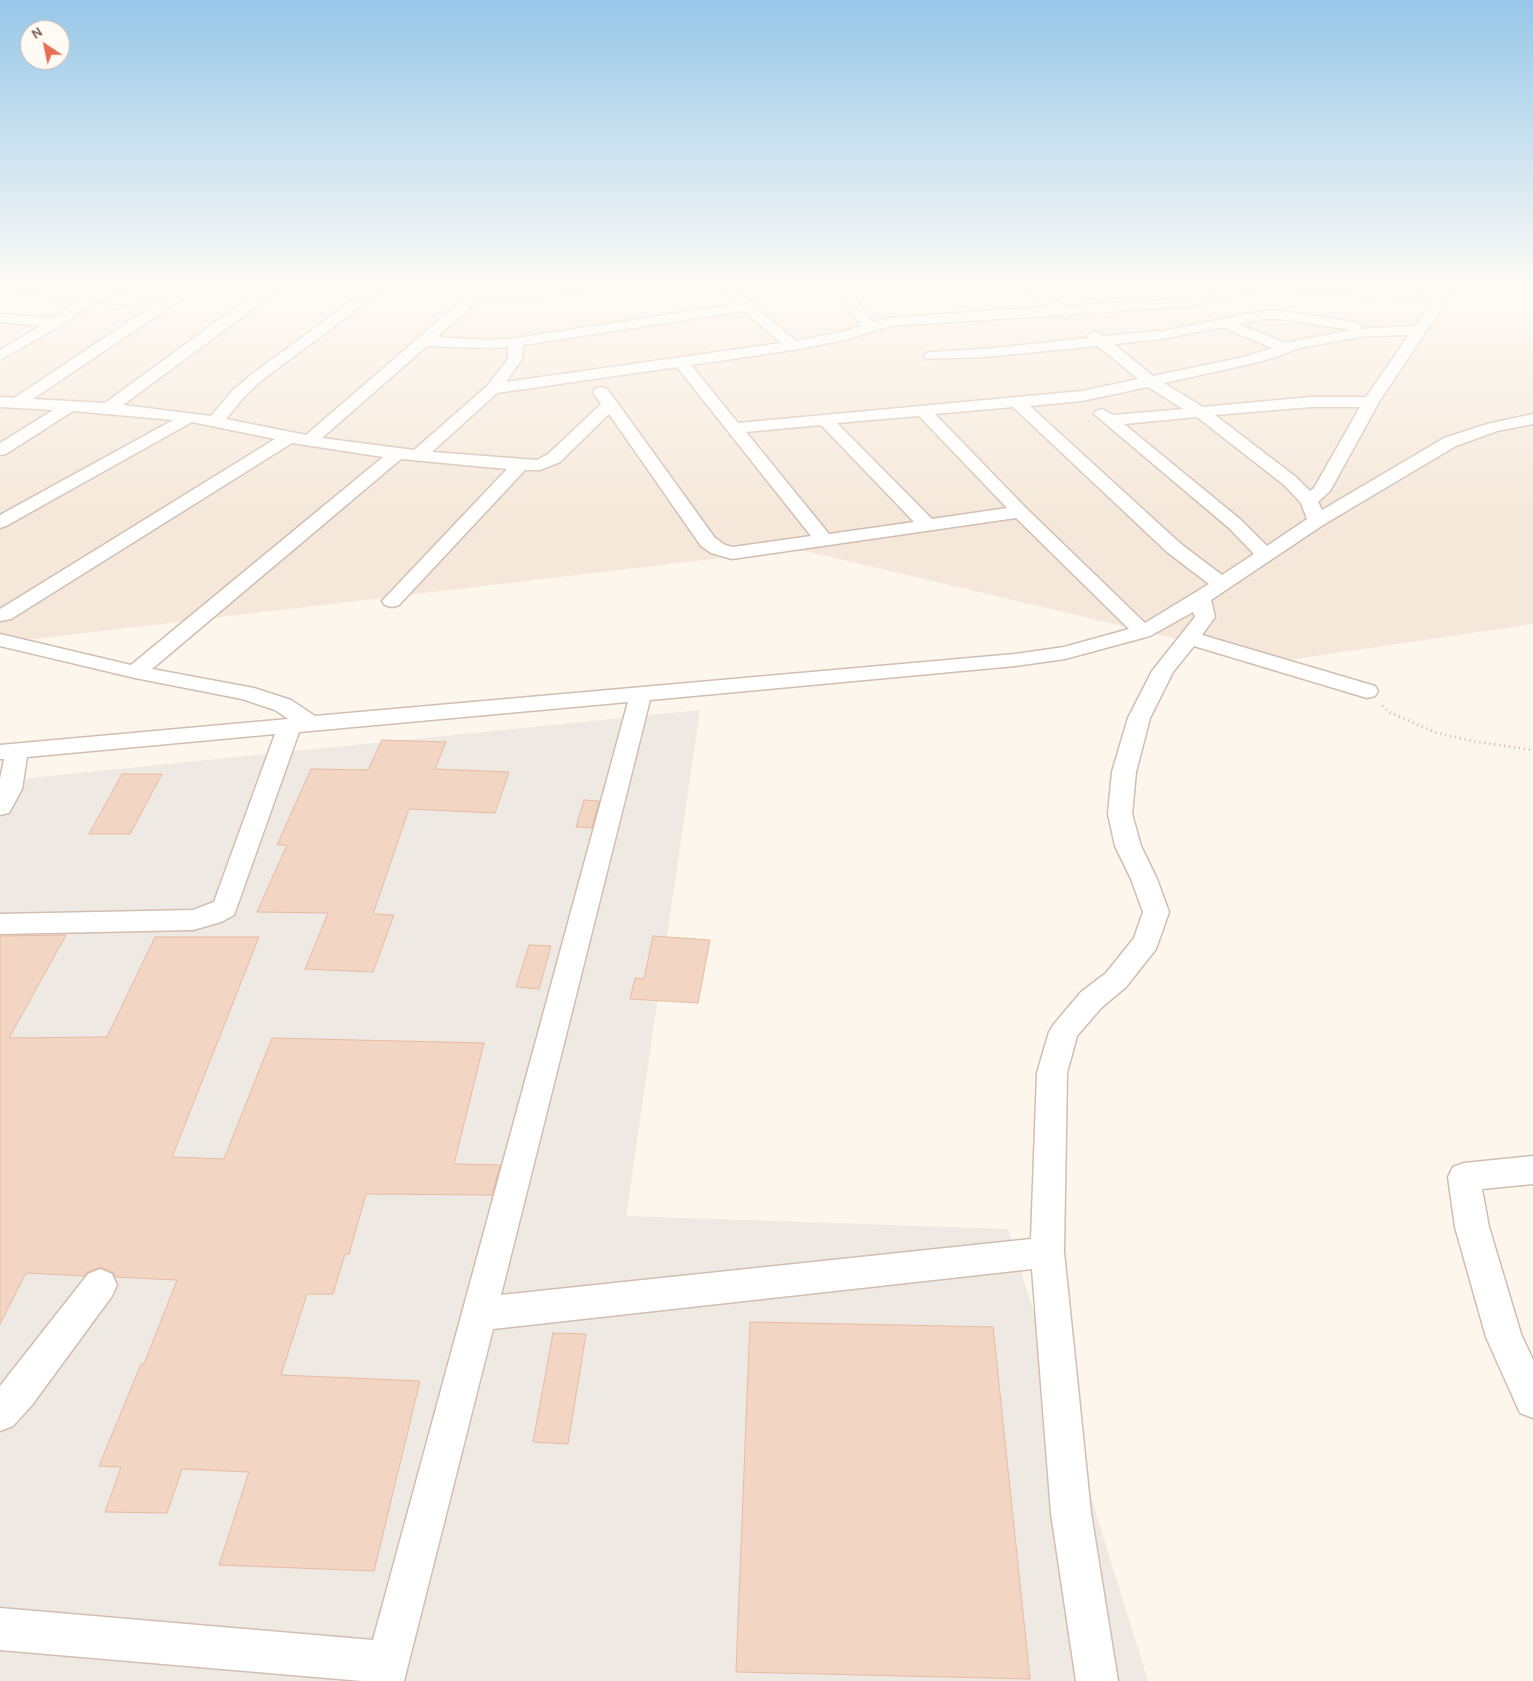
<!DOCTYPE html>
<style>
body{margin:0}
#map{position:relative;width:1533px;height:1681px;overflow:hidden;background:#fdf6ec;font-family:Karla,sans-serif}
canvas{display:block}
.north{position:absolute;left:20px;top:20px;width:50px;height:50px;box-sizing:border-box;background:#fffaf3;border:1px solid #cabbb1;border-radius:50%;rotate:326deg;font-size:14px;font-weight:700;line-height:20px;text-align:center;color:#7a5c4d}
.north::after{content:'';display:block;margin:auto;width:18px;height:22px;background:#e76f51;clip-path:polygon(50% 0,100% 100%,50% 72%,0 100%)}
</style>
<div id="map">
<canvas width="1533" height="1681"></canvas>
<div class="north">N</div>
</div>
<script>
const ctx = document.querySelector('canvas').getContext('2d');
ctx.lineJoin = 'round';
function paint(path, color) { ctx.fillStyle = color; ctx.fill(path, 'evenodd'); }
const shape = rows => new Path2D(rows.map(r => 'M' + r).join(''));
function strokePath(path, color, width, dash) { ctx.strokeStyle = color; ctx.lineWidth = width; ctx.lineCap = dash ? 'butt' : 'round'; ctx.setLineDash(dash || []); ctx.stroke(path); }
const residential = shape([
 [0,284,1533,284,1533,624,1275,662,797,549,0,643]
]);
const industrial = shape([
 [700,710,626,1216,1008,1229,1148,1681,0,1681,0,781]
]);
const building = shape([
 [382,740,446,742,435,769,509,772,495,813,409,809,373,914,394,915,373,972,305,969,328,913,257,912,287,845,277,845,311,769,368,770,382,740],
 [122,774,162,774,130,834,89,834,122,774],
 [584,800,599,801,592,828,576,827,584,800],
 [66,935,9,1038,107,1037,155,937,259,937,172,1157,224,1159,272,1038,484,1043,454,1164,500,1165,492,1195,366,1194,349,1254,345,1254,333,1294,307,1294,281,1375,420,1381,374,1571,219,1565,249,1472,182,1469,167,1513,105,1512,121,1467,99,1466,141,1364,144,1364,177,1280,115,1277,113,1272,101,1267,87,1272,84,1276,26,1273,0,1324,0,936,66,935],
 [653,936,710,940,698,1003,630,999,635,978,644,979,653,936],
 [529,945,551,946,539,989,516,987,529,945],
 [750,1322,993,1327,1030,1679,736,1672,750,1322],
 [553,1333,586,1334,568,1444,533,1442,553,1333]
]);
const path = shape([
 [1382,706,1391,713,1437,733,1472,741,1533,750]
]);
const minor = shape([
 [0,284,16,284,88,294,97,290,102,291,103,295,163,299,187,284,204,284,33,399,105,403,243,302,271,284,287,284,123,405,211,416,232,391,252,374,375,284,391,284,262,380,244,397,226,419,306,435,481,284,496,284,491,289,539,290,585,284,624,284,617,288,539,298,482,297,437,337,489,340,516,338,736,304,714,284,729,284,796,341,842,332,861,326,832,284,846,284,872,322,888,318,1048,307,1030,295,1011,287,1009,284,1028,284,1040,289,1065,306,1182,299,1230,290,1182,288,1175,284,1280,284,1437,291,1437,284,1451,284,1450,295,1379,402,1330,491,1318,502,1322,510,1444,438,1487,424,1533,414,1533,424,1497,431,1456,446,1323,525,1211,600,1215,617,1202,635,1375,686,1378,691,1375,696,1367,698,1194,646,1173,672,1150,718,1136,772,1132,814,1141,846,1157,879,1169,912,1156,949,1126,987,1101,1008,1077,1036,1067,1073,1064,1252,1091,1513,1118,1681,1076,1681,1051,1513,1032,1269,493,1329,404,1681,362,1681,0,1650,0,1608,373,1640,628,702,299,732,234,915,221,922,193,930,0,934,0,914,193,910,214,902,275,734,27,757,22,789,9,813,0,815,0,779,4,759,0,759,0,745,288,719,275,710,242,699,135,678,0,646,0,634,131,665,383,457,292,443,11,619,0,621,0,609,275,439,192,422,6,526,0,528,0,515,173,420,73,411,6,454,0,455,0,443,53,410,0,407,0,397,14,398,152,306,94,302,60,326,0,360,0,350,40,326,0,322,0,314,52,318,78,301,0,290,0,284],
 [1264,291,1434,299,1415,326,1359,329,1361,326,1359,323,1354,322,1281,311,1262,311,1162,331,1104,336,1095,332,1090,333,1088,336,1089,338,984,349,931,352,926,353,924,356,926,359,984,357,1098,346,1138,379,1082,391,738,423,691,365,793,350,845,340,890,326,1059,315,1065,317,1071,314,1182,307,1264,291],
 [744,311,781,343,506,382,522,359,523,345,744,311],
 [1262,319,1281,319,1351,330,1285,343,1238,324,1262,319],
 [1222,327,1272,348,1244,357,1153,376,1114,344,1162,339,1222,327],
 [1409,335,1366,397,1311,397,1203,407,1164,383,1250,364,1273,358,1299,348,1366,336,1409,335],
 [427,346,489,348,508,347,508,359,487,386,414,450,322,438,427,346],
 [677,367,811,536,733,547,725,545,715,538,616,401,607,389,601,387,595,389,593,392,601,404,548,454,537,460,432,452,497,393,677,367],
 [1148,387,1183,409,1113,415,1102,409,1096,411,1094,414,1229,528,1254,554,1222,575,1181,544,1030,406,1082,401,1148,387],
 [1013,407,1167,552,1209,584,1145,623,1026,508,935,414,1013,407],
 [1311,407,1360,407,1314,488,1310,491,1296,477,1215,415,1311,407],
 [609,414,701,546,711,553,732,559,1016,518,1129,629,1064,647,1015,654,315,716,291,700,254,688,152,669,401,459,507,469,382,601,385,605,392,607,399,605,525,470,540,470,560,462,609,414],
 [919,416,1007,508,932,519,837,423,919,416],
 [1197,417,1284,485,1301,503,1307,519,1267,546,1241,520,1124,424,1197,417],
 [821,425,914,522,829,534,746,432,821,425],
 [1193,612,1195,617,1152,671,1128,718,1112,772,1108,814,1115,846,1131,879,1143,912,1134,938,1106,973,1081,992,1054,1024,1049,1032,1037,1073,1031,1239,501,1295,650,700,1015,666,1065,659,1150,636,1193,612],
 [1533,1156,1533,1184,1482,1189,1489,1227,1521,1334,1533,1360,1533,1418,1520,1413,1486,1337,1455,1227,1448,1177,1453,1167,1464,1163,1533,1156],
 [100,1269,112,1274,117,1285,112,1296,32,1405,13,1426,0,1431,0,1386,88,1274,100,1269]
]);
paint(residential, '#f5e8da');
paint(industrial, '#efe9e4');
paint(building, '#f3d5c3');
strokePath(building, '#e6bba3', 1);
strokePath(minor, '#d1beb0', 3);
strokePath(path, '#d9b8a5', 3, [1, 4]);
paint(minor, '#fff');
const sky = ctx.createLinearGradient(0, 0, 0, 519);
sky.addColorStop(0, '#97c7e8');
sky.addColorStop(0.55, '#fefbf6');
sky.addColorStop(1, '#fefbf600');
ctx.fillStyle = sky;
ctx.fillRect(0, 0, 1533, 519);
</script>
